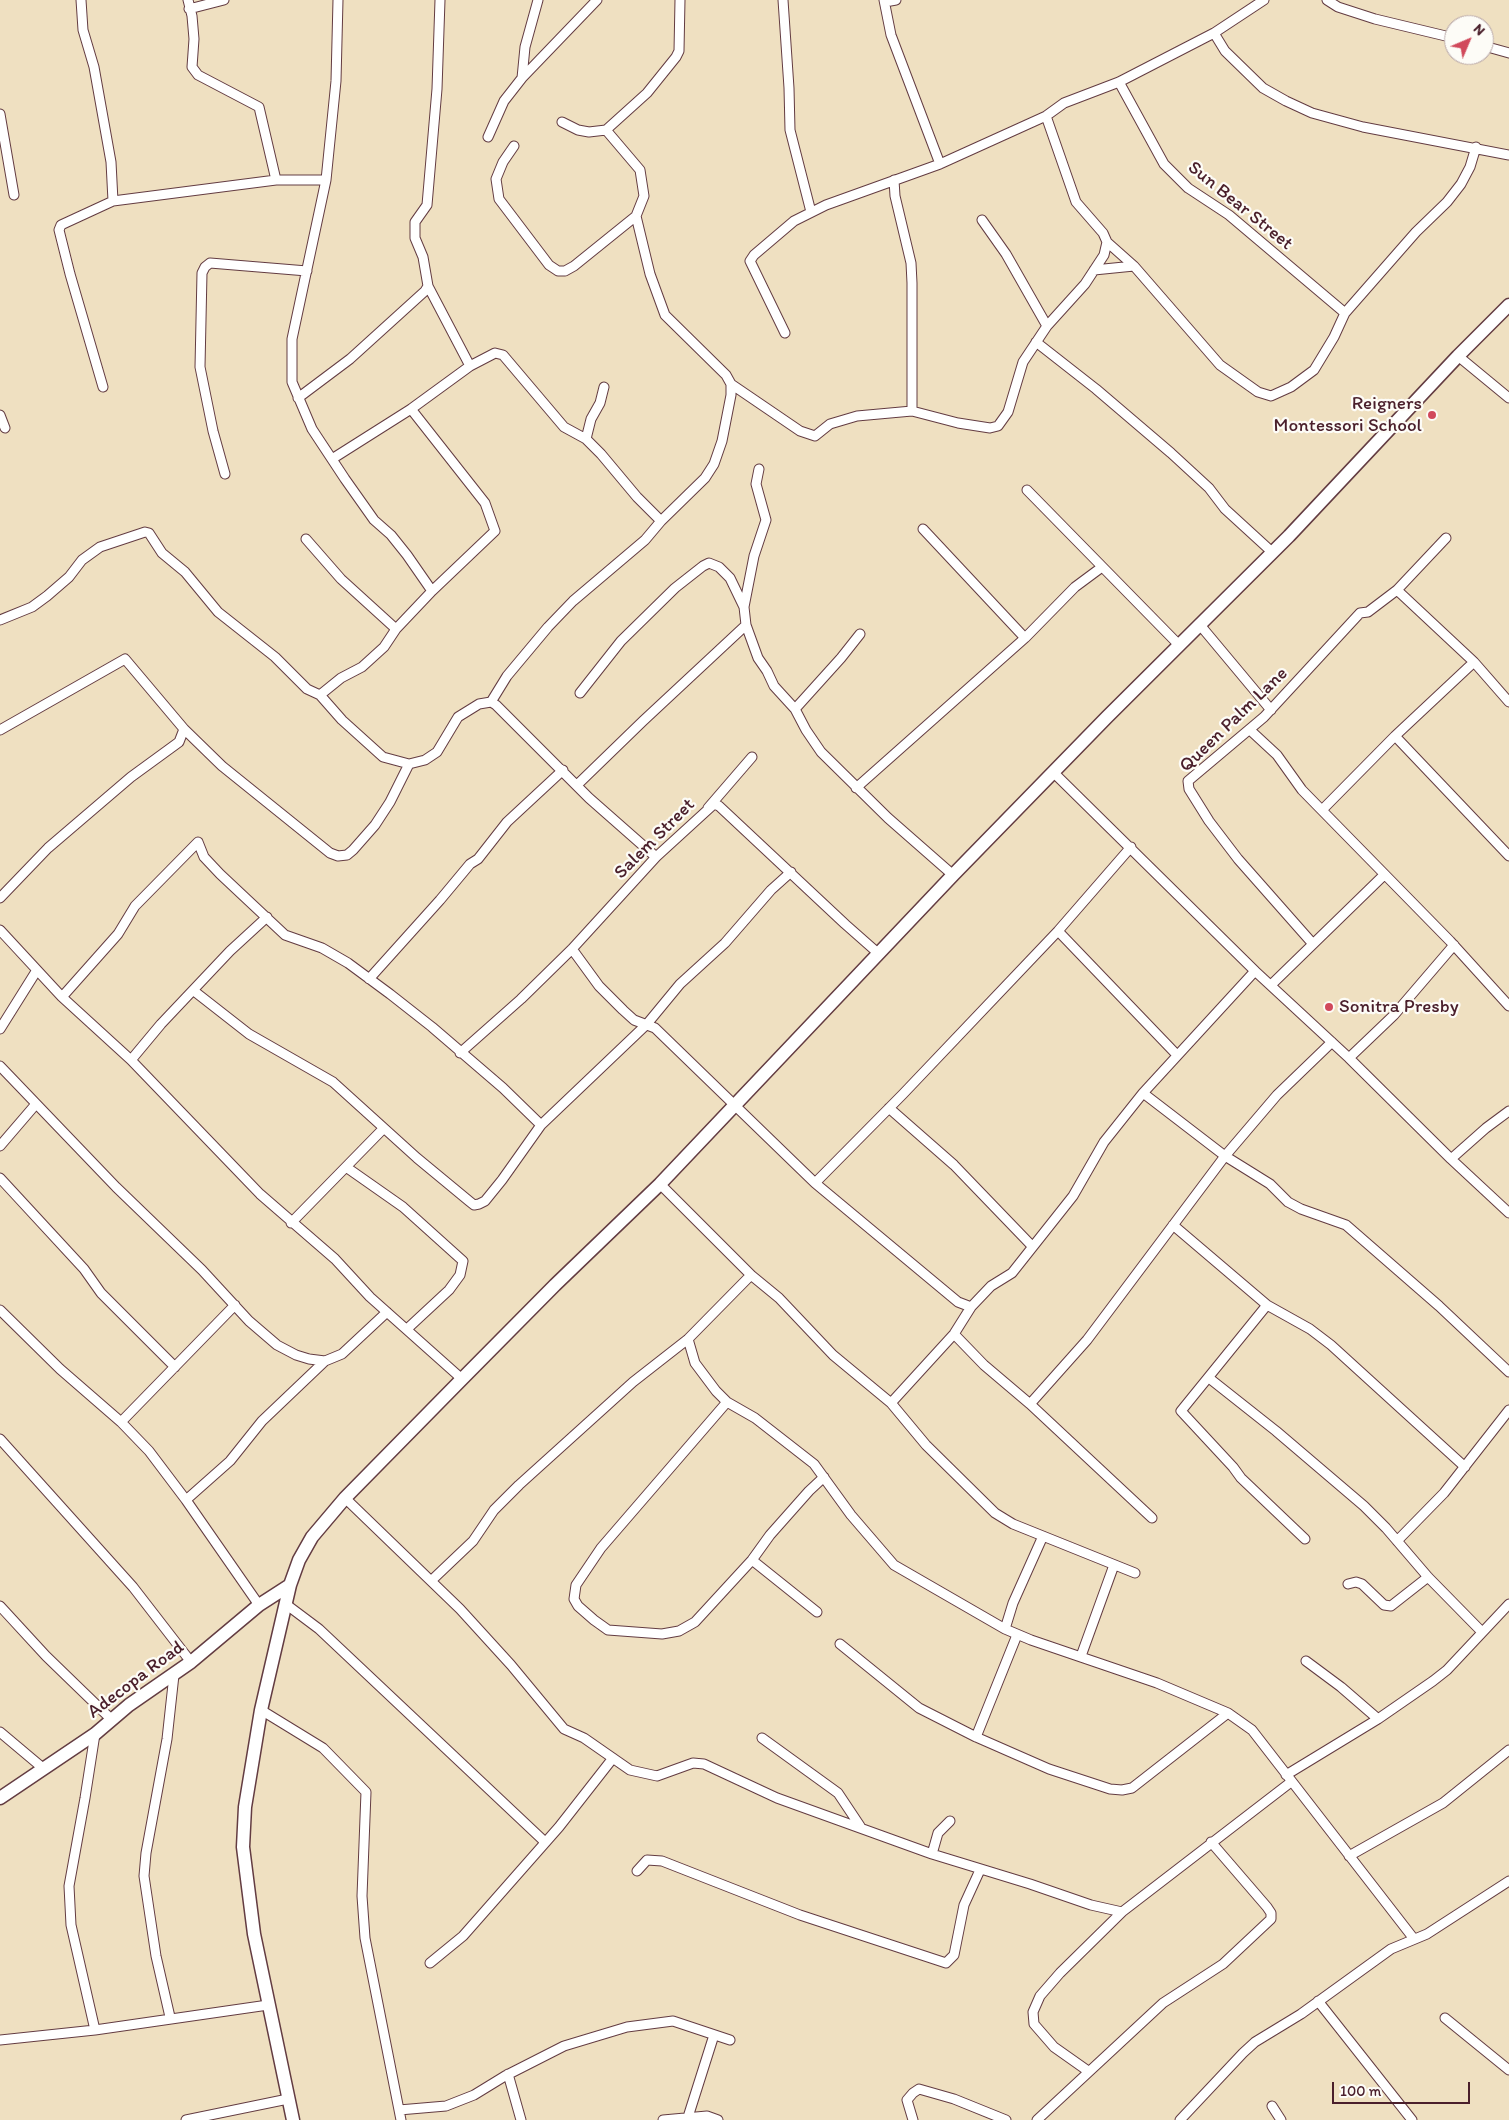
<!DOCTYPE html>
<style>
body{margin:0}
#map{position:relative;width:1509px;height:2120px;overflow:hidden;background:#efe0c1;font-family:Itim,sans-serif}
canvas{display:block}
.north{position:absolute;left:1444px;top:15px;width:50px;height:50px;box-sizing:border-box;background:#fdfcf7;border:1px solid #b5a4a5;border-radius:50%;rotate:45deg;font-size:14px;font-weight:700;line-height:20px;text-align:center;color:#4a1f2b}
.north::after{content:'';display:block;margin:auto;width:18px;height:22px;background:#d1495b;clip-path:polygon(50% 0,100% 100%,50% 72%,0 100%)}
.scale{position:absolute;left:1332px;top:2082px;width:138px;height:22px;box-sizing:border-box;border:2px solid #4a1f2b;border-top:0;padding-left:6px;font-size:15px;line-height:18px;white-space:nowrap;color:#4a1f2b;-webkit-text-stroke:4px #fdfcf7;paint-order:stroke}
</style>
<div id="map">
<canvas width="1509" height="2120"></canvas>
<div class="north">N</div>
<div class="scale">100 m</div>
</div>
<script>
const ctx = document.querySelector('canvas').getContext('2d');
ctx.lineJoin = 'round';
const shape = rows => new Path2D(rows.map(r => 'M' + r).join(''));
function strokePath(path, color, width, dash) { ctx.strokeStyle = color; ctx.lineWidth = width; ctx.lineCap = dash ? 'butt' : 'round'; ctx.setLineDash(dash || []); ctx.stroke(path); }
function label(font, color, halo, rows, align = 'center') {
  ctx.font = font + ' Itim,sans-serif'; ctx.lineWidth = 4.5; ctx.setLineDash([]); ctx.textBaseline = 'middle'; ctx.strokeStyle = halo; ctx.fillStyle = color; for (const [text, x, y, turn = 0] of rows) {
    ctx.save(); ctx.translate(x, y); ctx.rotate((+turn || 0) * Math.PI / 180); ctx.textAlign = isNaN(turn) ? turn : align; if (halo) ctx.strokeText(text, 0, 0); ctx.fillText(text, 0, 0); ctx.restore();
  }
}
const street = shape([
 [81,0,83,30,94,67,111,162,113,201],
 [188,0,192,16,194,39,192,67,198,75,259,107,276,180],
 [338,0,336,81,326,180,292,339,292,382,312,429,345,479,374,520,391,535,407,555,432,591],
 [783,0,789,88,790,130,811,212],
 [884,0,891,35,940,164],
 [1327,0,1338,7,1375,19,1454,38],
 [885,2,896,0],
 [189,9,224,0],
 [1214,33,1225,51,1263,88,1286,101,1312,113,1363,127,1509,155],
 [1484,46,1509,53],
 [522,78,525,47,538,0],
 [1119,82,1164,164,1188,188,1229,215,1345,313],
 [0,114,14,195],
 [1046,116,1076,202,1103,233,1107,242,1134,266,1220,365,1258,392,1271,396,1291,387,1314,370,1334,337,1345,313,1416,232,1447,202,1461,184,1470,167,1476,147],
 [562,122,578,130,589,132,606,130,647,93,676,57,679,51,680,0],
 [488,137,504,101,522,78,597,0],
 [514,146,503,162,496,179,499,199,549,265,558,271,565,271,574,266,636,216],
 [894,180,895,196,911,263,912,283,912,411],
 [982,220,1006,254,1047,326],
 [1094,270,1134,266],
 [428,286,470,366],
 [785,333,750,261,754,255,794,221,826,205,940,164,1046,116,1064,103,1119,82,1214,33,1264,0],
 [1036,342,1096,389,1171,453,1209,488,1225,509,1272,552],
 [1458,356,1509,398],
 [731,384,800,431,815,436,830,424,857,416,912,411,958,423,990,428,998,426,1008,412,1023,362,1047,326,1085,284,1104,255,1107,242],
 [103,387,70,274,59,230,61,225,113,201,276,180,326,180],
 [298,398,350,359,425,291,428,286,423,257,415,238,415,222,427,205,437,89,440,0],
 [0,415,5,428],
 [586,439,591,419,600,403,604,387],
 [332,459,411,409,470,366,495,353,503,355,564,427,586,439,601,454,637,497,661,521],
 [225,474,213,431,200,367,202,273,205,267,210,263,307,271],
 [1027,490,1179,645],
 [923,529,1025,638],
 [306,539,341,579,396,629],
 [1397,590,1474,662,1509,702],
 [744,607,754,556,766,520,756,484,759,469],
 [0,620,32,607,47,596,69,577,82,560,100,547,145,532,149,533,162,553,185,572,218,612,275,657,307,689,320,695,342,720,383,757,409,764,425,760,437,752,458,717,479,704,491,702,496,705,589,798,656,857],
 [1200,625,1271,710],
 [580,693,621,641,675,588,703,566,709,563,719,567,730,578,744,607,746,625,758,658,767,671,774,686,795,709,806,730,821,752,888,818,953,875],
 [320,695,341,678,362,667,384,647,396,629,432,591,495,531,485,503,411,409],
 [491,702,507,676,548,627,573,601,645,540,661,521,705,478,714,464,722,441,731,395,731,384,726,375,665,315,650,274,636,216,644,196,640,170,606,130],
 [795,709,841,658,860,634],
 [184,729,222,766,330,853,338,856,347,855,353,850,375,825,390,802,409,764],
 [0,730,125,659,184,729,179,742,131,777,48,848,0,898],
 [1250,730,1277,755,1302,790,1450,941,1509,1006],
 [1395,736,1509,856],
 [1053,772,1255,971,1349,1058,1451,1159,1509,1213],
 [577,785,643,721,746,625],
 [856,788,1025,638,1075,587,1102,567],
 [708,808,752,757],
 [1323,809,1395,736,1474,662],
 [0,930,62,997,131,1060,260,1194,335,1259,370,1297,462,1379],
 [1058,931,1177,1055],
 [1313,944,1238,859,1209,821,1189,789,1188,781,1264,717,1360,613,1368,612,1397,590,1446,538],
 [572,949,599,986,623,1010,634,1020,655,1028,815,1183,958,1302,971,1307],
 [369,979,440,900,470,864,478,859,507,822,563,770],
 [1271,985,1384,875],
 [194,991,249,1034,333,1082,417,1158,469,1201,474,1205,479,1204,485,1201,502,1180,541,1125,647,1024,680,984,725,943,771,890,791,872],
 [62,997,118,934,135,906,198,842,204,857,220,874,285,935,322,948,348,963,390,994,432,1027,503,1088,541,1125],
 [0,1029,37,970],
 [460,1053,521,999,572,949,656,857,714,804,719,806,845,924,879,954],
 [1349,1058,1394,1015,1454,945],
 [131,1060,161,1024,230,951,267,917],
 [0,1066,116,1187,202,1270,249,1321,277,1345,296,1355,309,1359,325,1361,342,1354,387,1312],
 [1143,1093,1225,1156,1270,1184,1288,1202,1301,1209,1346,1225,1439,1306,1509,1372],
 [889,1108,954,1165,1032,1246],
 [0,1146,36,1104],
 [1451,1159,1486,1128,1509,1111],
 [346,1167,403,1207,463,1261,460,1275,449,1290,407,1329],
 [0,1178,84,1269,101,1293,175,1367],
 [815,1183,903,1094,1058,931,1131,847],
 [660,1184,751,1275,779,1298,833,1355,891,1403,926,1445,995,1513,1013,1524,1135,1573],
 [291,1223,383,1129],
 [1173,1225,1267,1305,1310,1329,1331,1345,1465,1467],
 [1267,1305,1181,1411,1233,1467,1241,1478,1305,1539],
 [0,1310,60,1369,121,1422,149,1451,186,1500,259,1605],
 [954,1334,984,1365,1030,1404,1152,1518],
 [688,1339,695,1363,716,1391,727,1402,755,1418,814,1464,851,1515,894,1565,1005,1629,1031,1640,1157,1683,1228,1713,1252,1730,1414,1939],
 [1209,1378,1276,1431,1364,1506,1386,1528,1428,1577,1482,1632],
 [727,1402,601,1548,576,1585,574,1599,578,1606,594,1620,608,1630,662,1634,679,1631,695,1622,752,1560,770,1535,809,1491,824,1477],
 [891,1403,954,1334,971,1307,991,1286,1012,1273,1073,1196,1104,1142,1143,1093,1255,971],
 [1030,1404,1087,1340,1225,1156,1277,1095,1332,1042],
 [121,1422,235,1305],
 [0,1439,133,1587,191,1662],
 [345,1498,460,1609,511,1665,564,1729,584,1738,630,1770,657,1776,693,1763,704,1764,777,1798,932,1854,1030,1884,1091,1905,1122,1912],
 [186,1500,230,1461,262,1421,325,1361],
 [1397,1541,1444,1493,1509,1410],
 [752,1560,817,1612],
 [432,1580,473,1541,494,1510,519,1485,633,1382,688,1339,751,1275],
 [1348,1584,1356,1582,1362,1584,1384,1605,1391,1606,1428,1577],
 [287,1605,319,1629,545,1842],
 [0,1606,46,1656,111,1719],
 [1005,1629,1013,1603,1043,1536],
 [840,1644,919,1708,976,1737,1049,1769,1110,1789,1122,1790,1132,1788,1228,1713],
 [1081,1656,1114,1565],
 [1306,1661,1341,1687,1378,1719],
 [261,1710,323,1748,366,1792,362,1896,365,1938,401,2120],
 [0,1732,44,1769],
 [976,1737,1017,1635],
 [762,1738,838,1793,860,1826],
 [1286,1775,1378,1719,1433,1681,1447,1670,1509,1604],
 [932,1854,938,1833,950,1821],
 [1349,1856,1443,1803,1509,1750],
 [637,1871,647,1860,662,1861,800,1915,946,1963,954,1955,964,1905,980,1870],
 [430,1963,463,1936,559,1827,613,1758],
 [1318,2001,1412,2120],
 [170,2017,156,1956,144,1876,146,1853,167,1739,174,1675],
 [1445,2018,1509,2070],
 [95,2030,71,1925,69,1886,85,1798,95,1734],
 [0,2040,95,2030,268,2005],
 [1088,2071,1054,2047,1034,2024,1033,2012,1040,1996,1060,1973,1122,1912,1291,1782],
 [508,2074,521,2120],
 [1272,2106,1281,2120],
 [399,2110,446,2106,474,2095,505,2076,564,2046,627,2027,673,2021,730,2040],
 [688,2117,714,2035],
 [186,2120,288,2099],
 [663,2120,707,2116,718,2120],
 [913,2120,907,2100,913,2093,919,2089,954,2099,1006,2120],
 [1037,2120,1163,2003,1223,1964,1271,1919,1271,1913,1267,1907,1211,1842],
 [1180,2120,1243,2053,1255,2042,1301,2014,1391,1949,1427,1934,1509,1881]
]);
const secondary = shape([
 [0,1798,95,1734,129,1705,191,1662,259,1605,290,1585],
 [293,2120,254,1934,243,1847,245,1807,261,1710,290,1585,299,1560,312,1537,345,1498,462,1379,555,1285,660,1184,953,875,1107,717,1289,536,1458,356,1509,305]
]);
const markers = [
 [1432,415,5,"#d1495b"],
 [1329,1007,5,"#d1495b"]
];
const streetNames = [
 ["Sun Bear Street",1240,206,39],
 ["Queen Palm Lane",1234,720,-44],
 ["Salem Street",655,839,-45],
 ["Adecopa Road",136,1680,-37]
];
const poiNames = [
 ["Reigners",1422,404],
 ["Montessori School",1422,426],
 ["Sonitra Presby",1339,1007,"left"]
];
strokePath(street, '#633c42', 11);
strokePath(secondary, '#633c42', 15);
strokePath(street, '#fff', 9);
strokePath(secondary, '#fff', 12);
for (const [x, y, r, color] of markers) { const dot = new Path2D(); dot.arc(x, y, r, 0, 2 * Math.PI); ctx.fillStyle = color; ctx.fill(dot); strokePath(dot, '#fdfcf7', 2); }
label('19px', '#4a1f2b', '#fdfcf7', streetNames);
label('19px', '#4a1f2b', '#fdfcf7', poiNames, 'right');
</script>
